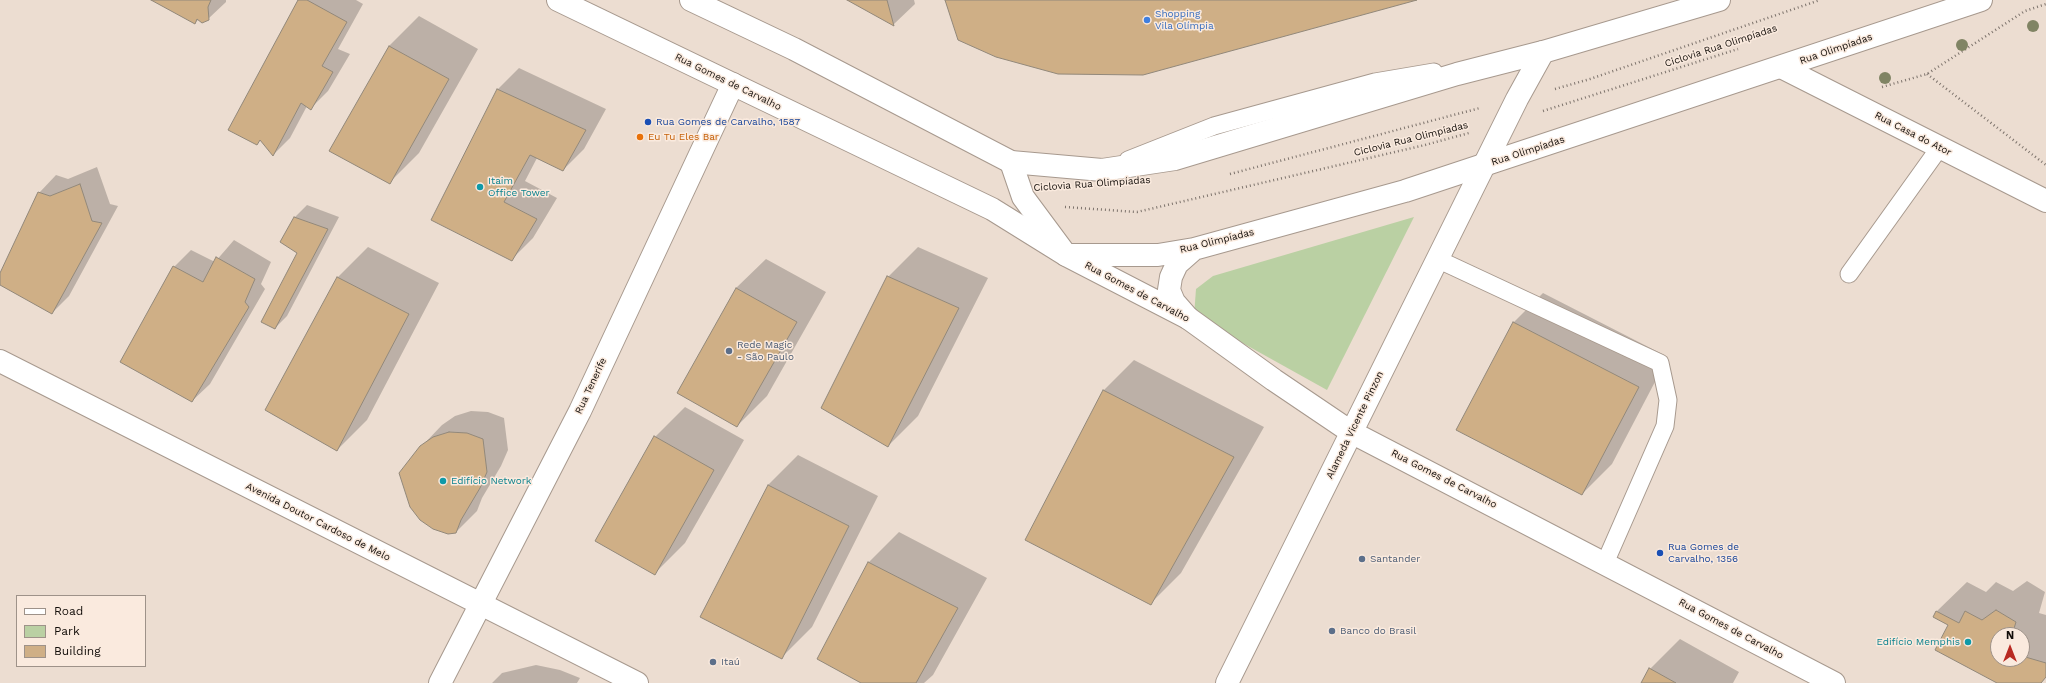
<!DOCTYPE html>
<meta charset="utf-8">
<style>
body{margin:0}
#map{position:relative;width:2046px;height:683px;overflow:hidden;background:#ecddd1;font-family:"Work Sans",sans-serif}
canvas{display:block}
.legend{position:absolute;left:16px;top:595px;width:130px;height:72px;box-sizing:border-box;background:#faeade;border:1px solid #9e9289;margin:0;padding:5px 7px;list-style:none;font-size:12px;color:#130e0a}
.legend li{display:flex;align-items:center;gap:8px;height:20px}
.legend b{width:20px;border:1px solid #9e9289}
.north{position:absolute;left:1990px;top:627px;width:40px;height:40px;box-sizing:border-box;background:#faeade;border:1px solid #9e9289;border-radius:50%;rotate:0deg;font-size:11px;font-weight:700;line-height:16px;text-align:center;color:#130e0a}
.north::after{content:'';display:block;margin:auto;width:14px;height:18px;background:#b82a22;clip-path:polygon(50% 0,100% 100%,50% 72%,0 100%)}
</style>
<div id="map">
<canvas width="2046" height="683"></canvas>
<ul class="legend">
<li><b style="height:5px;background:#fff"></b>Road</li>
<li><b style="height:11px;background:#bad0a3"></b>Park</li>
<li><b style="height:11px;background:#cfaf86"></b>Building</li>
</ul>
<div class="north">N</div>
</div>
<script>
const ctx = document.querySelector('canvas').getContext('2d');
ctx.lineJoin = 'round';
function paint(path, color) { ctx.fillStyle = color; ctx.fill(path, 'evenodd'); }
const shape = rows => new Path2D(rows.map(r => 'M' + r).join(''));
function strokePath(path, color, width, dash) { ctx.strokeStyle = color; ctx.lineWidth = width; ctx.lineCap = dash ? 'butt' : 'round'; ctx.setLineDash(dash || []); ctx.stroke(path); }
function label(font, color, halo, rows, align = 'center') {
  ctx.font = font + ' "Work Sans",sans-serif'; ctx.lineWidth = 3; ctx.setLineDash([]); ctx.textBaseline = 'middle'; ctx.strokeStyle = halo; ctx.fillStyle = color; for (const [text, x, y, turn = 0] of rows) {
    ctx.save(); ctx.translate(x, y); ctx.rotate((+turn || 0) * Math.PI / 180); ctx.textAlign = isNaN(turn) ? turn : align; if (halo) ctx.strokeText(text, 0, 0); ctx.fillText(text, 0, 0); ctx.restore();
  }
}
const green = shape([
 [1414,217,1327,390,1194,316,1196,289,1213,276]
]);
const shadow = shape([
 [153,0,226,0,226,2,208,19,199,19,195,23],
 [299,0,356,0,363,4,338,49,350,54,328,91,311,108,307,106,290,138,273,155,261,139,257,144],
 [849,0,914,0,915,4,894,24],
 [419,16,478,49,419,153,389,183,331,150,389,46],
 [519,68,606,109,584,149,563,170,537,158,525,181,557,198,533,238,512,259,433,219,498,89],
 [97,167,110,204,118,206,69,296,52,313,0,284,0,275,39,193,56,175,68,179],
 [307,205,339,217,287,316,275,328,299,253,281,241,295,217],
 [234,240,271,262,261,284,265,289,210,384,192,401,174,267,191,250,215,262],
 [368,247,439,283,367,420,337,450,338,277],
 [918,247,988,278,918,416,888,446,888,277],
 [766,259,826,292,767,396,737,426,736,288],
 [1543,293,1668,357,1612,464,1582,494,1513,323],
 [1134,360,1264,427,1181,573,1151,603,1026,539,1104,390],
 [685,407,744,440,685,543,655,573,655,437],
 [471,411,488,412,504,418,508,450,501,466,482,498,477,511,456,532,421,447,442,425,455,416],
 [798,455,878,496,812,627,782,657,701,617,768,485],
 [899,532,987,578,933,675,924,683,863,683,818,658,869,562],
 [2027,581,2045,592,2039,613,2046,615,2046,677,2040,683,1999,683,1937,611,1967,582,1986,592,1996,582,2013,591],
 [1998,635,2022,635,2022,659,1998,659],
 [1680,639,1739,672,1733,683,1642,683,1650,669],
 [536,665,560,670,580,678,577,683,492,683,502,673]
]);
const building = shape([
 [151,0,211,0,208,7,209,20,202,23,197,19,195,24,151,0],
 [298,0,307,0,347,22,322,66,333,72,311,110,301,103,273,156,260,140,257,145,228,130,298,0],
 [847,0,887,0,894,26,847,0],
 [945,0,1417,0,1143,75,1058,74,996,57,958,40,945,0],
 [389,46,449,79,390,184,329,151,389,46],
 [497,89,586,130,563,171,530,155,504,202,537,219,512,261,431,220,497,89],
 [80,184,92,221,102,223,52,314,0,285,0,273,38,192,50,196,80,184],
 [294,217,328,229,275,329,261,322,297,253,280,242,294,217],
 [216,257,255,279,245,302,249,307,192,402,120,362,173,266,203,282,216,257],
 [887,276,959,308,888,447,821,408,887,276],
 [337,277,409,314,337,451,265,410,337,277],
 [736,288,797,322,737,427,677,393,736,288],
 [1513,322,1639,387,1582,495,1456,430,1513,322],
 [1103,390,1234,457,1151,605,1025,540,1103,390],
 [449,432,467,433,483,439,487,472,480,488,461,520,456,533,448,534,433,529,420,520,410,507,399,473,420,446,433,437,449,432],
 [654,436,714,470,655,575,595,541,654,436],
 [768,485,849,526,782,659,700,617,768,485],
 [868,562,958,608,916,683,861,683,817,659,868,562],
 [1996,610,2016,622,2012,635,1998,635,1998,659,2022,659,2022,656,2046,663,2046,677,2041,683,1997,683,1935,650,1948,625,1933,617,1936,611,1959,623,1965,611,1982,620,1996,610],
 [1649,668,1676,683,1641,683,1649,668]
]);
const path = shape([
 [1927,74,2046,165],
 [1882,87,1927,74,2025,11,2046,4],
 [1555,89,1590,79,1820,0],
 [1543,111,1738,49],
 [1230,174,1480,108],
 [1065,207,1137,212,1425,145,1469,133]
]);
const lane = shape([
 [1128,160,1214,126,1375,82,1434,72],
 [1437,259,1660,363,1668,400,1665,426,1605,563],
 [1849,274,1940,147]
]);
const street = shape([
 [1781,67,2046,201],
 [1011,162,1023,197,1066,255,1188,318,1274,380,1351,432,1834,683],
 [0,361,637,683],
 [440,683,580,411,733,84],
 [1227,683,1517,99,1543,52]
]);
const secondary = shape([
 [558,0,992,209,1066,255,1158,255,1194,249,1405,191,1981,0],
 [691,0,794,49,1011,162,1102,170,1175,159,1457,74,1543,52,1719,0],
 [1188,318,1174,302,1169,290,1171,277,1177,264,1194,249]
]);
const trees = [
 [2033,26],
 [1962,45],
 [1885,78]
];
const markers = [
 [1147,20,4,"#3f7fe0"],
 [648,122,4,"#1a4fb4"],
 [640,137,4,"#e8710a"],
 [480,187,4,"#0f9aa8"],
 [729,351,4,"#5c6f8a"],
 [443,481,4,"#0f9aa8"],
 [1660,553,4,"#1a4fb4"],
 [1362,559,4,"#5c6f8a"],
 [1332,631,4,"#5c6f8a"],
 [1968,642,4,"#0f9aa8"],
 [713,662,4,"#5c6f8a"]
];
const shopNames = [
 ["Shopping",1155,14],
 ["Vila Olímpia",1155,26]
];
const streetNames = [
 ["Ciclovia Rua Olimpíadas",1721,46,-18],
 ["Rua Olimpíadas",1836,49,-19],
 ["Rua Gomes de Carvalho",728,82,26],
 ["Rua Casa do Ator",1913,134,27],
 ["Ciclovia Rua Olimpíadas",1411,139,-14],
 ["Rua Olimpíadas",1528,151,-18],
 ["Ciclovia Rua Olimpíadas",1092,184,-4],
 ["Rua Olimpíadas",1217,241,-14],
 ["Rua Gomes de Carvalho",1137,292,28],
 ["Rua Tenerife",591,386,-65],
 ["Alameda Vicente Pinzon",1355,425,-64],
 ["Rua Gomes de Carvalho",1444,479,27],
 ["Avenida Doutor Cardoso de Melo",318,522,27],
 ["Rua Gomes de Carvalho",1731,629,28]
];
const transitNames = [
 ["Rua Gomes de Carvalho, 1587",656,122],
 ["Rua Gomes de",1668,547],
 ["Carvalho, 1356",1668,559]
];
const foodNames = [
 ["Eu Tu Eles Bar",648,137]
];
const cultureNames = [
 ["Itaim",488,181],
 ["Office Tower",488,193],
 ["Edifício Network",451,481],
 ["Edifício Memphis",1960,642,"right"]
];
const serviceNames = [
 ["Rede Magic",737,345],
 ["- São Paulo",737,357],
 ["Santander",1370,559],
 ["Banco do Brasil",1340,631],
 ["Itaú",721,662]
];
paint(green, '#bad0a3');
paint(shadow, '#0003');
paint(building, '#cfaf86');
strokePath(building, '#92887a', 1);
strokePath(lane, '#a7998e', 19);
strokePath(street, '#a7998e', 24);
strokePath(secondary, '#a7998e', 24);
strokePath(path, '#7d736c', 2.5, [1, 3]);
strokePath(lane, '#fff', 17);
strokePath(street, '#fff', 22);
strokePath(secondary, '#fff', 22);
ctx.fillStyle = '#808464';
for (const [x, y] of trees) { ctx.beginPath(); ctx.arc(x, y, 6, 0, 2 * Math.PI); ctx.fill(); }
for (const [x, y, r, color] of markers) { const dot = new Path2D(); dot.arc(x, y, r, 0, 2 * Math.PI); ctx.fillStyle = color; ctx.fill(dot); strokePath(dot, '#faeade', 1.5); }
label('10px', '#366cbe', '#faeade', shopNames, 'left');
label('10px', '#130e0a', '#faeade', streetNames);
label('10px', '#164399', '#faeade', transitNames, 'left');
label('10px', '#c56008', '#faeade', foodNames, 'left');
label('10px', '#0d838f', '#faeade', cultureNames, 'left');
label('10px', '#4e5e75', '#faeade', serviceNames, 'left');
</script>
